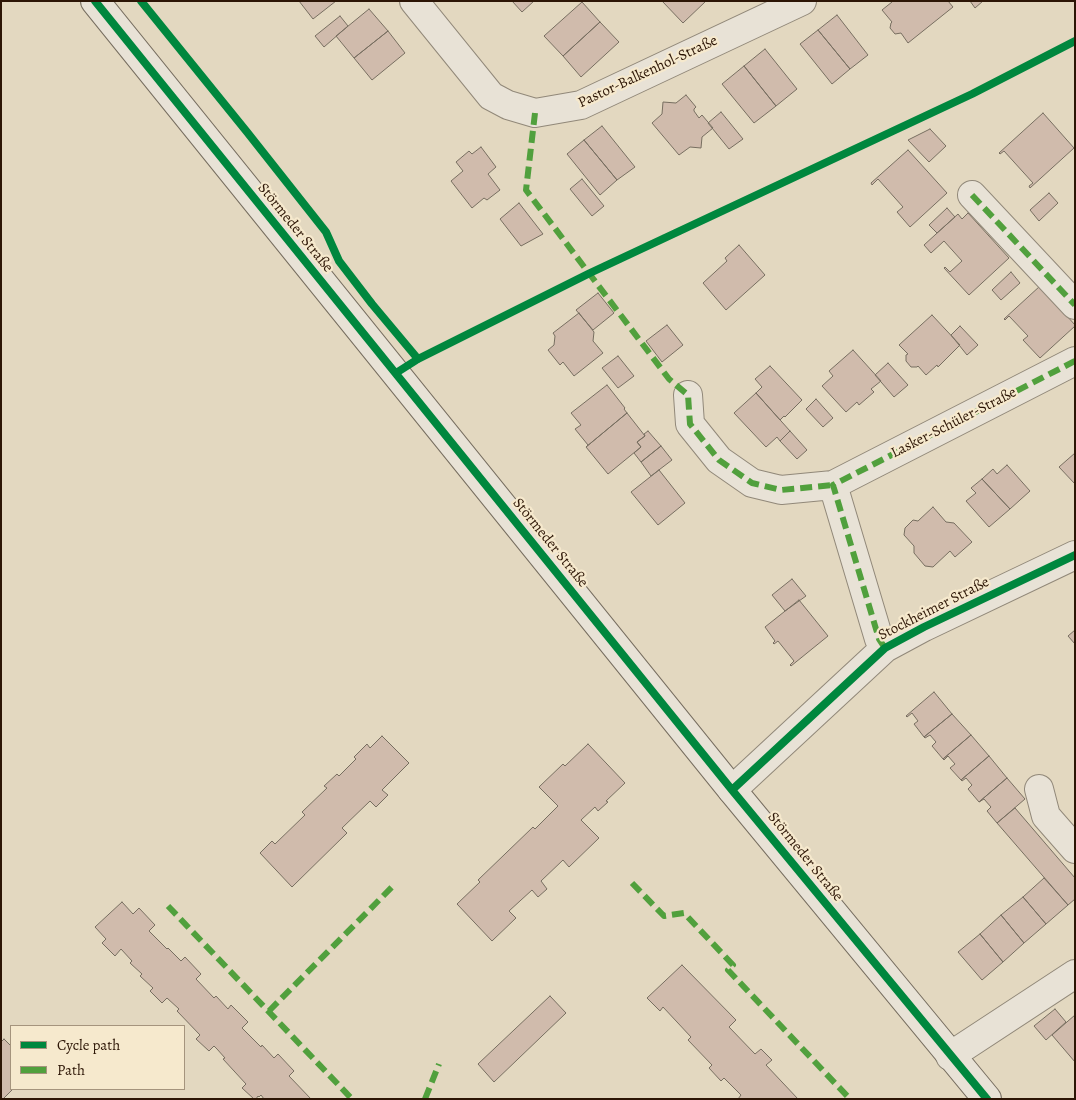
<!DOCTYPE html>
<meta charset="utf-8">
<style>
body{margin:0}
#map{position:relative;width:1076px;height:1100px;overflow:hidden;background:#e3d8c0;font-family:Alegreya,serif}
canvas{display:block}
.frame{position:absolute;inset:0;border:2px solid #2c1505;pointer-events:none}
.legend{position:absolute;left:10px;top:1025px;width:175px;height:65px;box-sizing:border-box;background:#f6e9cd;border:1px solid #a5947d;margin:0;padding:6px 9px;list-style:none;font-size:15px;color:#2c1505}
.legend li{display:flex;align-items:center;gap:10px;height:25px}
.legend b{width:25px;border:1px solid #a5947d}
</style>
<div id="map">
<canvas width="1076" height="1100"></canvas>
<div class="frame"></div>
<ul class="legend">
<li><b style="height:6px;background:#00873e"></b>Cycle path</li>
<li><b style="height:6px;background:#51a03d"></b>Path</li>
</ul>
</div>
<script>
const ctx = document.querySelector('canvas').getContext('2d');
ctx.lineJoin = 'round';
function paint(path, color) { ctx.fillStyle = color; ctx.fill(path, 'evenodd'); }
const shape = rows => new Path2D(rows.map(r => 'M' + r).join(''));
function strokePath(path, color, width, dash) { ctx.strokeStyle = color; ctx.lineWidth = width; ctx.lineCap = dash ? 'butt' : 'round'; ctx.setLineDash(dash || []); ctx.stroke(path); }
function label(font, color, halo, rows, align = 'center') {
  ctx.font = font + ' Alegreya,serif'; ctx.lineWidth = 4.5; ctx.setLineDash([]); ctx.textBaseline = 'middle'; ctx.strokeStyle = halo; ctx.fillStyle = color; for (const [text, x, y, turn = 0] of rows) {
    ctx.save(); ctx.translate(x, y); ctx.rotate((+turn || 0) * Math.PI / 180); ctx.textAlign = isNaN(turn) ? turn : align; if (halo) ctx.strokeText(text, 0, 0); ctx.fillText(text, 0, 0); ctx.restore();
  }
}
const building = shape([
 [299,1,336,1,313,19,299,1],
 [512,1,534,1,522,12,512,1],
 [662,1,706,1,683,23,662,1],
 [891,1,948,1,953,7,908,43,901,33,895,34,890,28,891,23,892,22,882,10,892,2,891,1],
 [970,1,983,1,975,8,970,1],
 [582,2,600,22,563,56,544,36,582,2],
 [369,9,388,31,354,58,336,36,369,9],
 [837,15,868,55,850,69,818,30,837,15],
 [340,16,348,26,324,47,315,36,340,16],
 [600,22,619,42,581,77,563,56,600,22],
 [818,30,850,69,832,84,800,44,818,30],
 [388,31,405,53,372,80,354,58,388,31],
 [765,49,797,89,776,106,744,66,765,49],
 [744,66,776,106,754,123,722,84,744,66],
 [686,95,696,107,694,109,694,111,699,118,702,115,713,128,702,137,701,148,690,147,679,155,652,123,662,114,663,102,676,103,686,95],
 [721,112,743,139,729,149,708,123,721,112],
 [1043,113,1074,148,1030,188,1029,186,1033,183,1004,151,1000,154,999,153,1043,113],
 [602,126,635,167,617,180,584,140,602,126],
 [930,129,946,146,929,162,908,140,930,129],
 [584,140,617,180,600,195,567,154,584,140],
 [481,147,496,167,488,174,500,190,487,200,484,198,472,208,451,181,463,171,456,162,469,151,472,154,481,147],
 [908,150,947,193,910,227,897,212,903,207,878,179,872,185,871,183,908,150],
 [582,179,604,206,592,216,570,189,582,179],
 [1049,193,1058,203,1039,221,1030,210,1049,193],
 [519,203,543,234,521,246,500,219,519,203],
 [947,208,955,217,937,233,929,225,947,208],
 [968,213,1009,258,969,295,944,268,945,267,950,272,962,261,944,241,931,253,924,245,958,214,962,219,968,213],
 [739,245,765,275,726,310,703,283,727,261,725,258,739,245],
 [1011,272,1020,283,1001,300,992,290,1011,272],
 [1040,286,1075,325,1075,326,1040,358,1023,340,1028,336,1009,316,1005,320,1004,319,1040,286],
 [598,293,614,313,593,330,576,310,598,293],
 [579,313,594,332,593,341,603,353,574,376,563,362,560,365,548,350,554,345,555,336,553,333,579,313],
 [932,315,960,345,938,367,937,365,926,375,918,366,917,367,911,367,906,361,906,355,908,354,899,345,932,315],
 [667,325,683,345,662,362,646,341,667,325],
 [960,326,978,345,967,355,951,335,960,326],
 [853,350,881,381,871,389,874,392,859,405,857,402,846,412,822,386,833,376,829,371,853,350],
 [618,356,634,376,618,388,602,368,618,356],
 [888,363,908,385,894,397,875,375,888,363],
 [770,366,802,400,785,417,784,416,780,420,756,393,762,387,755,379,770,366],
 [607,385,625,408,624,409,627,413,586,447,588,445,575,429,581,425,571,413,607,385],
 [756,393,790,431,780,441,777,437,766,447,734,413,756,393],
 [816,399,833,418,823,427,806,409,816,399],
 [627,413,645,436,637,442,641,447,608,474,586,447,627,413],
 [648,431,661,446,641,462,634,453,641,447,637,442,645,436,644,434,648,431],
 [790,431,807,450,797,459,780,441,790,431],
 [661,446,672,460,651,476,641,462,661,446],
 [1075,453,1075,484,1059,467,1075,453],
 [1007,465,1030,491,1010,509,982,479,993,469,997,474,1007,465],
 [659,470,685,503,658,525,631,492,659,470],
 [982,479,1010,509,989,527,966,501,976,493,971,488,982,479],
 [933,507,946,522,954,523,972,542,955,557,950,551,933,567,925,566,914,553,914,546,904,535,905,528,913,520,918,521,933,507],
 [792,579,806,596,785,611,772,595,792,579],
 [799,600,828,636,791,666,790,665,794,661,778,641,774,644,773,643,775,641,765,627,799,600],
 [1075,630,1075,644,1068,636,1075,630],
 [934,692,952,714,924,737,914,724,918,721,912,713,907,717,906,716,934,692],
 [952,714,971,735,943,759,932,746,936,742,930,735,925,738,924,737,952,714],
 [971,735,989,756,961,780,950,768,955,764,948,756,944,760,943,759,971,735],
 [382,736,409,763,382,790,388,795,376,807,370,801,342,828,347,833,292,887,260,853,272,841,275,844,305,815,302,812,327,788,324,786,337,774,339,776,356,759,354,757,367,744,370,748,382,736],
 [588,744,625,783,606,801,608,802,598,811,595,807,581,820,599,838,569,867,563,860,541,881,547,889,538,897,532,890,509,911,516,918,492,941,457,904,480,882,478,880,533,827,535,829,558,806,539,787,563,764,565,766,588,744],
 [989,756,1007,778,979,802,968,789,972,785,966,778,962,781,961,780,989,756],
 [1007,778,1025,799,997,823,987,811,991,807,984,799,979,802,1007,778],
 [1015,808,1075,878,1075,899,1068,905,997,823,1015,808],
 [1044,878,1068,905,1046,924,1023,897,1044,878],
 [1023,897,1046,924,1024,943,1001,915,1023,897],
 [122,902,133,914,139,908,155,925,149,931,167,949,168,948,181,961,185,957,201,974,196,979,214,998,216,996,228,1009,231,1005,248,1022,242,1028,261,1047,262,1045,274,1058,278,1054,294,1071,289,1076,311,1099,264,1099,261,1095,259,1097,258,1096,256,1099,254,1099,242,1088,246,1084,223,1059,225,1058,217,1049,214,1046,209,1051,196,1039,200,1035,177,1011,179,1009,167,998,162,1003,150,991,153,988,140,976,142,974,130,963,132,961,121,949,115,956,102,943,106,939,95,927,122,902],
 [1001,915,1024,943,1003,962,980,934,1001,915],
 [980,934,1003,962,982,980,958,952,980,934],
 [682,965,736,1020,729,1027,755,1054,761,1049,772,1060,766,1065,798,1099,738,1099,741,1095,724,1078,721,1081,709,1068,712,1065,688,1040,691,1037,663,1007,660,1011,647,998,682,965],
 [550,996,566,1013,494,1082,478,1064,550,996],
 [1055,1009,1066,1022,1046,1040,1034,1026,1055,1009],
 [1075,1015,1075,1062,1052,1035,1075,1015],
 [4,1039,11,1046,11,1089,13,1089,3,1099,1,1099,1,1042,4,1039]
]);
const minor = shape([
 [414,1,491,96,508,105,535,113,581,105,802,1],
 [972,195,1075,305],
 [688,395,690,424,719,460,752,483,781,490,833,485],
 [885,648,879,639,833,485,1075,361],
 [1039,789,1046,816,1075,849],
 [732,790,885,648,924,627,1075,555],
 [950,1056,1075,974]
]);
const secondary = shape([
 [95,1,732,790,987,1099]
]);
const quiet = shape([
 [535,113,526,190,669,379,688,395,690,424,719,460,752,483,781,490,833,485],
 [972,195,1075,305],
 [885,648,879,639,833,485,1075,361],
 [632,883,664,916,684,913,733,965,728,970,850,1099],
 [168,906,352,1099],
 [269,1011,394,885],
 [425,1099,439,1064]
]);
const cycleway = shape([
 [95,1,732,790,987,1099],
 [141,1,247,132,326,232,339,261,372,304,418,359],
 [396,373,418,359,590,273,972,94,1075,41],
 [732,790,885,648,924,627,1075,555]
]);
const streetNames = [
 ["Pastor-Balkenhol-Straße",648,72,-25],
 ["Störmeder Straße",295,228,51],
 ["Lasker-Schüler-Straße",954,423,-27],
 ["Störmeder Straße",550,543,51],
 ["Stockheimer Straße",934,609,-27],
 ["Störmeder Straße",805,857,51]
];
paint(building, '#d0bbac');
strokePath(building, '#776e60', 1);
strokePath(minor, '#918879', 30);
strokePath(secondary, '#776e60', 30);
strokePath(minor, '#e8e2d6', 28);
strokePath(secondary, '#e8e2d6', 28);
strokePath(quiet, '#51a03d', 6, [12, 6]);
strokePath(cycleway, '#00873e', 8);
label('15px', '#2c1505', '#f6e9cd', streetNames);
</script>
